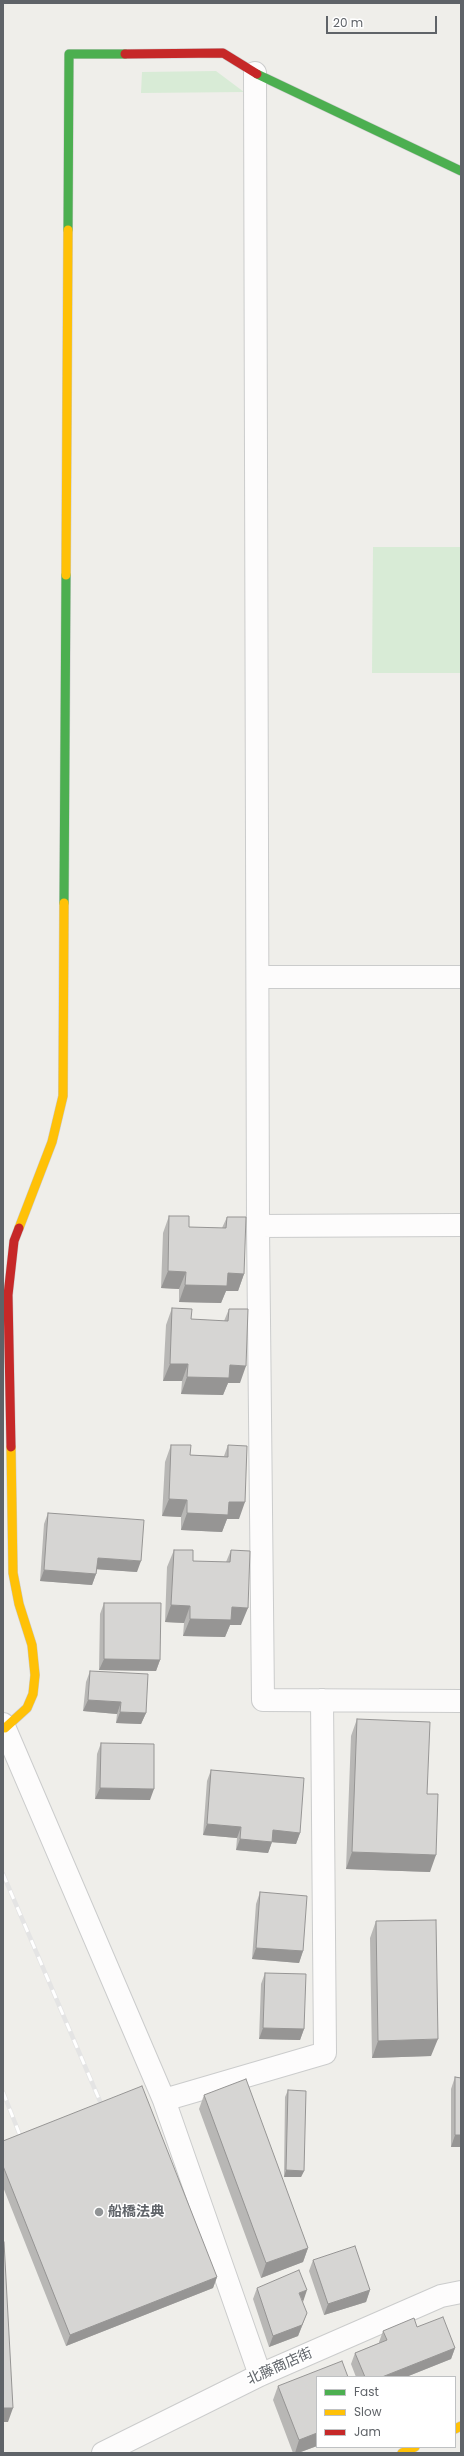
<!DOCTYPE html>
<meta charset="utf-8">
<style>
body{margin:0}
#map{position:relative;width:464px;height:2456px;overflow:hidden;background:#efeeea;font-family:Poppins,sans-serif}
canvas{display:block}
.frame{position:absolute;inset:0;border:4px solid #5f6368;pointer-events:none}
.legend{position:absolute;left:316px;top:2376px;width:140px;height:72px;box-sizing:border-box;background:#fff;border:1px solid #bfc1c3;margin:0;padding:5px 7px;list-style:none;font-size:12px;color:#5f6368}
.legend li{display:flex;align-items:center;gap:8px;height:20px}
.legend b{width:20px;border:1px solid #bfc1c3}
.scale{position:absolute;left:326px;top:16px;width:111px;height:18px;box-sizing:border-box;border:2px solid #5f6368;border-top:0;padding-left:5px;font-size:12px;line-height:14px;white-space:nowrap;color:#5f6368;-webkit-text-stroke:3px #fff;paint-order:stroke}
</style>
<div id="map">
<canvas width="464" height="2456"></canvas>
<div class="frame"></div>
<ul class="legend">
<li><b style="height:5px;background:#4caf50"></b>Fast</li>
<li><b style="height:5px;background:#ffc107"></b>Slow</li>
<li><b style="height:5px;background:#c62828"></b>Jam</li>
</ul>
<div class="scale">20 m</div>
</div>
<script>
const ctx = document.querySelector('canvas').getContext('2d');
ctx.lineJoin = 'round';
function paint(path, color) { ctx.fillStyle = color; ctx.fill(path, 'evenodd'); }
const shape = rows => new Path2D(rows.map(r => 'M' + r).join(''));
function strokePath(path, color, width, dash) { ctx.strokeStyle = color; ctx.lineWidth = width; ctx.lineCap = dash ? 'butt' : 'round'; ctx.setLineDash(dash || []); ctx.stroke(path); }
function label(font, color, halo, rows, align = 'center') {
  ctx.font = font + ' Poppins,"Noto Sans JP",sans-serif'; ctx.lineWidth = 3; ctx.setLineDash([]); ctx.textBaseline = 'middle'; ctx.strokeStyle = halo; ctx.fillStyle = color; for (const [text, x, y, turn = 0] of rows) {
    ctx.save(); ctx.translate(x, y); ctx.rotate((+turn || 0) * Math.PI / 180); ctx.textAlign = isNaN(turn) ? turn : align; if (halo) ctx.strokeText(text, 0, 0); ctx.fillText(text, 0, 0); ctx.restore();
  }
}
const green = shape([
 [216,71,244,92,141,93,142,72],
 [373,547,461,547,461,673,372,673]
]);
const street = shape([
 [255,73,258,1226,263,1700,461,1701],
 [258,977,461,977],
 [258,1226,461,1225],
 [3,1724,164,2100,260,2375],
 [164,2100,325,2053,322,1700],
 [103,2453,260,2375,441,2296,461,2292]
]);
const fast = shape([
 [257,74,461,171],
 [68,230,69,54,125,54],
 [64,903,66,575]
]);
const slow = shape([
 [66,575,68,230],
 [19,1228,52,1142,63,1096,64,903],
 [5,1728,27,1708,33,1694,35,1675,32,1645,19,1604,13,1573,11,1447],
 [455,2429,461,2426],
 [402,2453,415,2447]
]);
const jam = shape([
 [125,54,223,53,257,74],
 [11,1447,8,1295,14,1241,19,1228]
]);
const rail = shape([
 [3,1874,102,2106],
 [3,2092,21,2138]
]);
const wall = shape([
 [169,1216,189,1227,222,1228,227,1217,244,1274,238,1291,226,1291,221,1303,179,1302,179,1289,161,1288,163,1233],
 [172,1308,191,1319,224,1321,229,1309,240,1383,228,1383,223,1395,181,1394,182,1381,163,1381,166,1325],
 [171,1445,190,1455,224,1456,228,1445,239,1519,227,1519,222,1532,181,1530,181,1517,162,1516,165,1462],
 [48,1513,137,1572,97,1569,96,1574,92,1585,40,1581,44,1524],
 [174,1550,193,1561,226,1562,231,1550,241,1625,230,1625,225,1637,183,1636,184,1623,165,1622,167,1567],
 [104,1603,160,1660,156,1671,99,1670,100,1614],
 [90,1671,146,1713,141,1724,116,1723,117,1714,83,1711,86,1682],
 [357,1719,427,1794,430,1872,346,1869,351,1736],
 [101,1743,150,1800,95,1799,97,1754],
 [211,1770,300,1833,296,1844,272,1842,268,1853,236,1850,237,1838,203,1835,207,1781],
 [260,1892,303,1951,299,1963,252,1959,256,1904],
 [376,1921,431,2056,372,2058,370,1938],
 [265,1973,304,2029,300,2040,259,2039,261,1984],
 [461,2005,461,2064,460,2064,460,2008],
 [455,2077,461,2078,461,2147,451,2147,451,2089],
 [288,2090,304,2171,301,2177,284,2177,285,2097],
 [204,2095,308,2248,303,2262,261,2278,199,2109],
 [3,2141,217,2277,213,2288,66,2346,3,2187],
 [313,2260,370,2290,366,2302,324,2315,309,2271],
 [257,2288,303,2324,298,2336,269,2347,253,2299],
 [417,2327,455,2348,451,2359,406,2377,356,2377,351,2364,355,2353,379,2343,379,2342,383,2331],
 [317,2377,317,2446,298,2453,293,2453,273,2400,278,2386]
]);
const shadedWall = shape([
 [168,1271,186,1272,179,1289,161,1288],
 [228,1273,244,1274,238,1291,226,1291,221,1303,179,1302,185,1285],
 [170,1364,188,1364,182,1381,163,1381],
 [230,1365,246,1366,240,1383,228,1383,223,1395,181,1394,187,1377],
 [169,1499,187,1500,181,1517,162,1516],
 [229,1502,245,1502,239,1519,227,1519,222,1532,181,1530,187,1513],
 [98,1558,141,1561,137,1572,93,1569],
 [44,1570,96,1574,92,1585,40,1581],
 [171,1605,190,1606,184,1623,165,1622],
 [232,1607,248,1608,241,1625,230,1625,225,1637,183,1636,190,1619],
 [104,1659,160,1660,156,1671,99,1670],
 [88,1700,121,1702,117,1714,83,1711],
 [120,1712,146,1713,141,1724,116,1723],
 [100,1788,154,1789,150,1800,95,1799],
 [207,1824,241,1827,237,1838,203,1835],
 [273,1830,300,1833,296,1844,269,1842],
 [240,1839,272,1842,268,1853,236,1850],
 [352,1852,436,1855,430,1872,346,1869],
 [256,1948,303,1951,299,1963,252,1959],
 [263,2028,304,2029,300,2040,259,2039],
 [438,2039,431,2056,372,2058,378,2041],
 [455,2135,461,2135,461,2147,451,2147],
 [286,2170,304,2171,301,2177,284,2177],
 [308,2248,303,2262,261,2278,266,2263],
 [217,2277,213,2288,66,2346,70,2335],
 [307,2290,303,2302,299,2293],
 [370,2290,366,2302,324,2315,328,2304],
 [307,2313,298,2336,269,2347,273,2336],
 [455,2348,451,2359,406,2377,382,2377],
 [3,2408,13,2408,8,2422,3,2422],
 [317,2433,317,2446,298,2453,295,2453,299,2440]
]);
const building = shape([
 [169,1216,189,1216,189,1227,226,1228,227,1217,246,1217,244,1274,228,1273,227,1286,185,1285,186,1272,168,1271,169,1216],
 [172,1308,192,1309,191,1319,228,1321,229,1309,248,1309,246,1366,230,1365,229,1378,187,1377,188,1364,170,1364,172,1308],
 [171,1445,191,1445,190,1455,228,1457,228,1445,247,1446,245,1502,229,1502,228,1515,187,1513,187,1500,169,1499,171,1445],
 [48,1513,144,1520,141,1561,98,1558,96,1574,44,1570,48,1513],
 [174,1550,193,1550,193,1561,230,1562,231,1550,250,1551,248,1608,232,1607,231,1620,190,1619,190,1606,171,1605,174,1550],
 [104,1603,161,1603,160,1660,104,1659,104,1603],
 [90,1671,148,1674,146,1713,120,1712,121,1702,88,1700,90,1671],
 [357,1719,430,1722,427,1794,438,1794,436,1855,352,1852,357,1719],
 [101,1743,154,1744,154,1789,100,1788,101,1743],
 [211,1770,304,1778,300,1833,273,1830,272,1842,240,1839,241,1827,207,1824,211,1770],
 [260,1892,307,1896,303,1951,256,1948,260,1892],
 [436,1920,438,2039,378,2041,376,1921,436,1920],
 [265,1973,306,1974,304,2029,263,2028,265,1973],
 [455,2077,461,2078,461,2135,455,2135,455,2077],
 [246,2079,308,2248,266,2263,204,2095,246,2079],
 [142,2086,217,2277,70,2335,3,2166,3,2141,142,2086],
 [288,2090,306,2091,304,2171,286,2170,288,2090],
 [3,2240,4,2242,13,2408,3,2408,3,2240],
 [355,2246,370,2290,328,2304,313,2260,355,2246],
 [299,2270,307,2290,299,2293,307,2313,302,2325,273,2336,257,2288,299,2270],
 [443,2317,455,2348,382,2377,365,2377,355,2353,387,2340,383,2331,414,2318,417,2327,443,2317],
 [342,2361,348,2377,317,2377,317,2433,299,2440,278,2386,342,2361]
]);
const markers = [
 [99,2212,5,"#919496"]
];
const poiNames = [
 ["船橋法典",108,2212]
];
const streetNames = [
 ["北藤商店街",280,2367,-24]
];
paint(green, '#d8ebd6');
strokePath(street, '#cbcccc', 24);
strokePath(fast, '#cacacb', 10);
strokePath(slow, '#cacacb', 10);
strokePath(jam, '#cacacb', 10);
strokePath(street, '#fdfcfc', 22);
strokePath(fast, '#4caf50', 9);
strokePath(slow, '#ffc107', 9);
strokePath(jam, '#c62828', 9);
strokePath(rail, '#e4e4e4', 4.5);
strokePath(rail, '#fff', 3, [9]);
paint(wall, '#b8b7b5');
paint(shadedWall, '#969594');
paint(building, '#d6d5d3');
strokePath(building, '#969594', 1);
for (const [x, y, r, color] of markers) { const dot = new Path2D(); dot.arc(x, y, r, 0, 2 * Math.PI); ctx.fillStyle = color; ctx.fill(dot); strokePath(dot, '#fff', 1.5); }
label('bold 14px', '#5f6368', '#fff', poiNames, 'left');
label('14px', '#5f6368', '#fff', streetNames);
</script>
